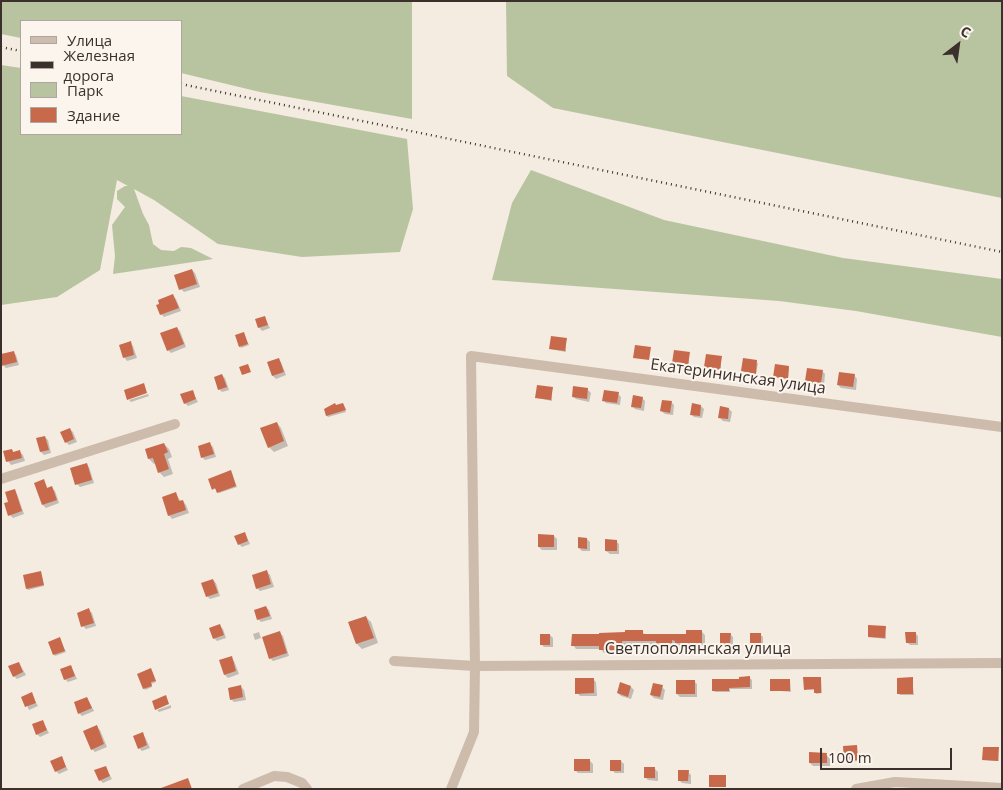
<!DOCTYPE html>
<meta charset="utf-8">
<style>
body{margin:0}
#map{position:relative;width:1003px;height:790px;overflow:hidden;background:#f4ebe1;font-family:"Open Sans",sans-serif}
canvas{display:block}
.frame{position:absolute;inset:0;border:2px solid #3b302b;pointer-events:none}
.legend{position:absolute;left:20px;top:20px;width:162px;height:115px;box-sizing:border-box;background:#fbf5ee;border:1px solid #aea6a0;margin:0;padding:6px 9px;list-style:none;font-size:15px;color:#3b302b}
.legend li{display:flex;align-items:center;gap:10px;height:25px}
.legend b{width:25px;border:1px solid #aea6a0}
.north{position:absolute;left:933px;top:20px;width:50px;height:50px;-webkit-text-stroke:4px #fbf5ee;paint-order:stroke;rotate:30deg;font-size:14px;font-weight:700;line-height:20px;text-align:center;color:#3b302b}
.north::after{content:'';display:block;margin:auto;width:18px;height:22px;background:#3b302b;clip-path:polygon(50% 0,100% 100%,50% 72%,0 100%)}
.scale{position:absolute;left:820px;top:748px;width:132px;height:22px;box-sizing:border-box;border:2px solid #3b302b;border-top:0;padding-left:6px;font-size:15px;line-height:18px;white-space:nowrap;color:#3b302b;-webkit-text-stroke:4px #fbf5ee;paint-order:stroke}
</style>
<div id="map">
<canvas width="1003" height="790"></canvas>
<div class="frame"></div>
<ul class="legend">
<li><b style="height:6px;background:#cdbbac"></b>Улица</li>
<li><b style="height:6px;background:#3b302b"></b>Железная дорога</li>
<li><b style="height:14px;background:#b8c4a0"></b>Парк</li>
<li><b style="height:14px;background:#c8694b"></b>Здание</li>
</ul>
<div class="north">С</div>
<div class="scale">100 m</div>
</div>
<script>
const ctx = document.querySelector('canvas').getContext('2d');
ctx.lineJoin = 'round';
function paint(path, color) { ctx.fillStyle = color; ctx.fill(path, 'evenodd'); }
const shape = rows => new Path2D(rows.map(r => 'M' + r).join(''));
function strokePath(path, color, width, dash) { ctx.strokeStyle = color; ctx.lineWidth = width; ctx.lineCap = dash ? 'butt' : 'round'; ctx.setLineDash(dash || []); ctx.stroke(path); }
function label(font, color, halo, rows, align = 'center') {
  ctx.font = font + ' "Open Sans",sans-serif'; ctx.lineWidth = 4; ctx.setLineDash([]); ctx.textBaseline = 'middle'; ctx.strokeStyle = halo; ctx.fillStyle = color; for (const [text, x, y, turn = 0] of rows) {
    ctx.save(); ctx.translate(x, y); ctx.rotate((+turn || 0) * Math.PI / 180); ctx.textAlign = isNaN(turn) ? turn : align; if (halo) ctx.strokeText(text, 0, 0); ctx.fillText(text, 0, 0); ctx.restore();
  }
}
const green = shape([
 [1,1,412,1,412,119,260,92,181,73,181,21,21,21,21,38,1,34],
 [506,1,1002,1,1002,198,553,108,507,76],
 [1,65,21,68,21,134,181,134,181,96,407,139,413,209,400,252,302,257,218,244,154,200,134,189,143,214,149,225,153,244,161,250,174,251,181,247,191,248,213,259,113,274,115,256,112,225,125,207,117,199,117,191,125,186,128,186,117,180,100,270,57,297,1,305],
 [531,170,664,220,843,258,1002,279,1002,337,856,311,779,301,492,280,512,203]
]);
const shadow = shape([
 [192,270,195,273,200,287,184,292,181,289],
 [173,296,176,299,181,311,164,317,161,314],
 [264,317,270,328,262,331,259,327],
 [177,328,180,331,186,347,171,353,168,350],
 [244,334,249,345,241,348,237,336],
 [566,339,566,352,550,349],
 [130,343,133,346,137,358,127,361,124,357],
 [13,352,16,355,19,365,6,368,3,365],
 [689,353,689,365,674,362],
 [721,358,721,370,706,367],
 [278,359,281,362,286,375,276,379,273,376,269,363],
 [744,360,758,363,756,374,742,371],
 [789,367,788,379,774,376],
 [822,371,825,374,824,385,809,383,806,380],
 [222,375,225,378,229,390,222,392,219,389],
 [854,375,857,379,856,390,841,388,838,385],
 [552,388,552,401,537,398],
 [588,390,591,393,589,402,576,399,573,396],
 [192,391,198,402,188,406,185,403],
 [148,394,149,396,131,402,129,400],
 [618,394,621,397,620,405,606,403,603,400],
 [642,398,645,401,644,411,635,409,632,406],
 [671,402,674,405,673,415,665,414,661,411],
 [343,404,346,412,328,417,327,416,325,409,330,406],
 [701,406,704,409,702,418,694,417,691,414],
 [729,409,732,412,730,422,723,421,720,418],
 [277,423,281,428,288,446,274,452,269,447],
 [70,429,73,432,77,442,69,445,66,442],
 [45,437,48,440,51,453,44,455,41,452],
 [164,444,169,449,172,457,168,459,173,474,164,477,159,472,156,463,154,464,149,459,146,450],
 [210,444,213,447,216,457,205,460,202,457],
 [12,450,14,453,20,452,23,455,25,461,11,465,8,461],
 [86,464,89,467,94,483,80,487,77,484],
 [232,473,237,487,219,493,217,489,213,489],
 [44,481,48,489,52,488,55,491,59,503,46,508,43,505,36,483],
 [14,491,17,494,24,514,13,518,10,515],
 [176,494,181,502,183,501,186,505,189,513,172,519,169,515],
 [245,533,250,544,242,547,239,544],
 [554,536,557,539,557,550,542,550,539,547],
 [587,539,590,542,590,551,582,551,579,548],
 [616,541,619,544,619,554,610,554,606,551],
 [40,572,44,586,28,590,27,589],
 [267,572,270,575,274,587,260,591,257,588],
 [213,580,216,583,220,596,210,599,207,596],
 [266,607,269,610,272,619,261,622,258,619],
 [89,610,92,613,96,626,86,629,83,626],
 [366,617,371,622,378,643,362,649,357,644,350,623],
 [220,626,223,629,226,638,217,641,214,638],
 [885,627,886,639,869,637],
 [259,632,261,638,255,640,253,634],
 [642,632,646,635,687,635,702,632,705,635,705,646,680,646,676,644,675,647,661,647,659,645,626,644,626,653,604,653,601,649,576,649,573,645,600,635],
 [280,633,283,636,289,656,273,661,270,658],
 [915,633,918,636,918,645,910,645,907,642],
 [730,634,733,637,733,646,724,646,721,643],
 [760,634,763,637,763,646,754,646,751,643],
 [550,635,553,638,553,647,544,647,541,644],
 [60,639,66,652,55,656,49,643],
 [231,658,234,661,239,674,228,678,225,675,221,661],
 [19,663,26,675,17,679,14,676],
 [71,666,77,679,68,682,65,679],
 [152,671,156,682,151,684,152,687,145,690,144,688],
 [750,678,752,680,752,689,730,689,730,692,715,692,713,690],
 [821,678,822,693,816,694,815,690,805,689],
 [593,679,596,682,597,696,580,696,577,693],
 [912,679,914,695,900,695,899,694],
 [790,680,791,692,771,690],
 [694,681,697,684,697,697,680,697,677,694],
 [241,687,244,690,246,700,234,702,231,699],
 [631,687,634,690,631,699,621,696,618,693],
 [662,687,665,690,663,700,654,698,651,695],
 [31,694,38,706,29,710,23,697],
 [87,698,94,711,82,716,79,713],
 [171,705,171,708,159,712,157,710],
 [42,721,49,733,40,737,37,734],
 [97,727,100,730,107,747,95,752,92,749],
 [142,734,145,737,150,748,142,751,139,748],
 [856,747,858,761,846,762,845,760],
 [998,749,999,761,984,760],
 [827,754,830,757,830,766,813,766,810,763],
 [61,757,68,770,59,774,56,771],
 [590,761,593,764,593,773,578,773,575,770],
 [621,761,624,764,624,773,615,773,612,770],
 [105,767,112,779,103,783,100,780],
 [655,769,658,772,658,781,648,780,645,777],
 [688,772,691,775,691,784,682,783,679,780]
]);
const building = shape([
 [192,269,197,284,179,290,174,275],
 [173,294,179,308,160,315,156,305,159,304,158,300],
 [265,316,268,325,258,328,255,319],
 [177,327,184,344,167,351,160,333],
 [244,332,248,344,239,347,235,335],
 [551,336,567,338,565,351,549,349],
 [131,341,134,355,123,358,119,345],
 [635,345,651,347,649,360,633,358],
 [674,350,690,352,688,365,672,363],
 [14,351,17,362,1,366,1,354],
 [706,354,722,356,720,370,704,367],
 [279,358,284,372,272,376,267,362],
 [743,358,757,360,756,374,741,371],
 [248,364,251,372,242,375,239,367],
 [775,364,789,366,788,379,773,377],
 [807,368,823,370,821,383,805,381],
 [839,372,855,374,853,387,837,385],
 [222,374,227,387,218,390,214,377],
 [144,383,147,393,127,400,124,390],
 [537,385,553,387,551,400,535,398],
 [573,386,588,388,587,399,572,397],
 [193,390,196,399,184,404,180,394],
 [604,390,619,392,617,403,602,401],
 [633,395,643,397,641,408,631,407],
 [662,400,672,401,670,413,660,411],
 [335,403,336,405,343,403,346,410,326,416,324,409],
 [692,403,701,405,700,416,690,415],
 [720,406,729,408,728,419,718,418],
 [277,422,284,441,268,448,260,428],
 [70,428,74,439,65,443,60,432],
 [45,436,49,450,40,452,36,438],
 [210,442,214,454,201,458,198,446],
 [164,443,168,452,164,454,169,469,158,473,153,458,148,459,145,449],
 [12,449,13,452,20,450,22,458,6,462,3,451],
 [87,463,92,480,75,485,70,468],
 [231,470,236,486,217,493,215,488,212,490,208,479],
 [44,479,47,488,52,486,57,500,42,505,34,483],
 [15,489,22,511,8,516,4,503,8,502,5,492],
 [176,492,179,501,183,500,186,510,168,516,162,497],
 [245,532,248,541,238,545,234,536],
 [538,534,554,535,554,547,538,547],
 [578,537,587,538,587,549,578,548],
 [605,539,617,540,617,551,605,551],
 [267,570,271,584,256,589,252,575],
 [41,571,44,585,26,589,23,575],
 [213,579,218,593,206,597,201,583],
 [266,606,270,616,257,620,254,610],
 [89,608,94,623,81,627,77,613],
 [366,616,374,638,356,644,348,622],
 [220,624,224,635,213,639,209,628],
 [868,625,886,626,885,638,868,637],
 [625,630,643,630,643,634,686,634,686,630,702,630,702,643,675,643,675,641,672,640,672,643,656,643,656,641,622,641,623,650,599,650,599,646,571,646,572,634,599,634,599,633,625,632],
 [280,631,287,653,269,659,262,637],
 [905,632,916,632,916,643,906,643],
 [720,633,731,633,730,644,720,644],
 [750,633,761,633,761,643,750,643],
 [540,634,550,634,550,645,540,645],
 [60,637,65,651,53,655,48,642],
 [232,656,236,671,224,675,219,660],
 [19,662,23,672,13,677,8,666],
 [71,665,75,676,64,680,60,669],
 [151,668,156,681,151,682,152,686,143,689,137,674],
 [750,676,750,687,729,688,729,691,712,691,712,679,739,679,739,677],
 [803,677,821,677,821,693,814,693,814,689,804,690],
 [913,677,913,694,897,694,897,678],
 [575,678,594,678,594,693,575,694],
 [770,679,790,679,790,691,770,691],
 [676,680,695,680,695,694,676,694],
 [620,682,631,686,628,697,617,693],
 [653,683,663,685,660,697,650,695],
 [241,685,243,697,230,700,228,688],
 [32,692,36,703,25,707,21,697],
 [166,695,169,704,155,710,152,701],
 [87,697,92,708,78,714,74,702],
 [43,720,47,730,36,735,32,724],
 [97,725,104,744,91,750,83,731],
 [143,732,147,745,138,749,133,736],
 [857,745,858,760,844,761,843,746],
 [983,747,999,747,998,761,982,760],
 [809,752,827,753,827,763,809,763],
 [62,756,66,767,55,772,50,761],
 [574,759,590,759,590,771,574,771],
 [610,760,621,760,621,771,610,771],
 [106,766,110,776,99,781,94,770],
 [644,767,655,767,655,778,644,778],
 [678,770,689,770,688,781,678,781],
 [709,775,726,775,726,787,709,787],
 [188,778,192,789,161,789,161,788]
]);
const street = shape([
 [1,479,175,424],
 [394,661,475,666,1002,663],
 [243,789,274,776,287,777,302,783,307,789],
 [451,789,474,732,475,666,471,356,1002,427],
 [856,789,895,782,1002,788]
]);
const rail = shape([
 [1,47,21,51],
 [181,84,1002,252]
]);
const streetNames = [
 ["Екатерининская улица",738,377,8],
 ["Светлополянская улица",698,649]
];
paint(green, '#b8c4a0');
paint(shadow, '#0003');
paint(building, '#c8694b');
strokePath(street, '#cdbbac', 10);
strokePath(rail, '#3b302b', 2.5, [1, 4]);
label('16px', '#3b302b', '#fbf5ee', streetNames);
</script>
